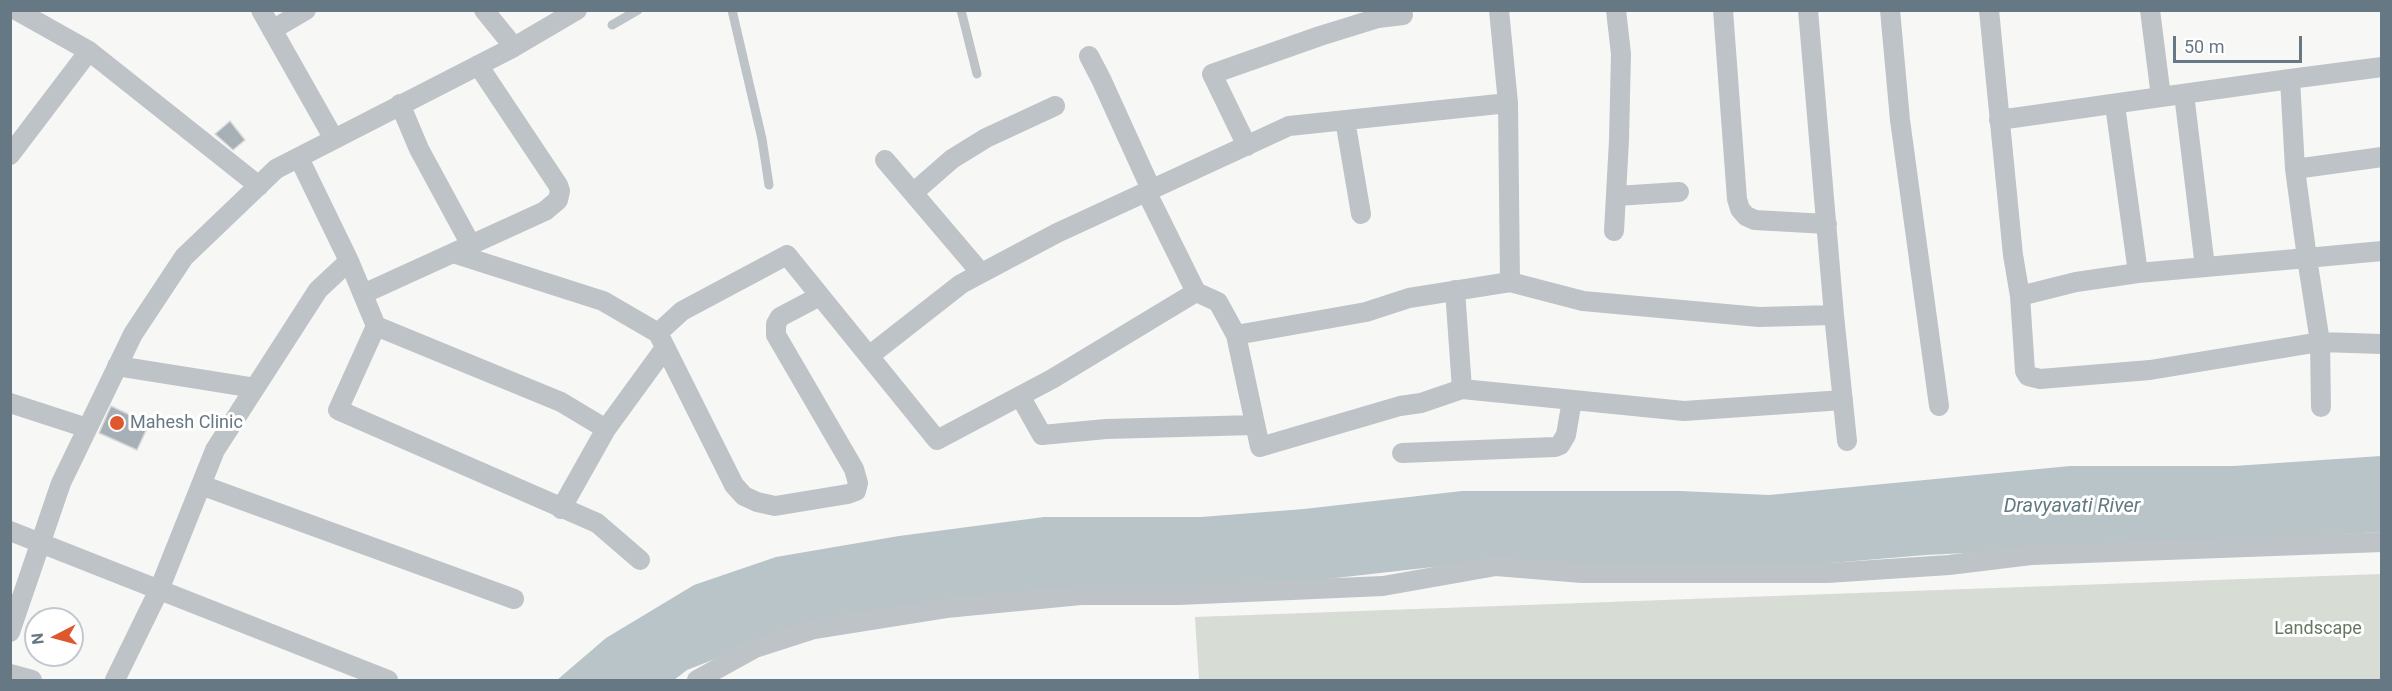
<!DOCTYPE html>
<style>
body{margin:0}
#map{position:relative;width:2392px;height:691px;overflow:hidden;background:#f7f7f5;font-family:Roboto,sans-serif}
canvas{display:block}
.frame{position:absolute;inset:0;border:12px solid #677885;pointer-events:none}
.north{position:absolute;left:24px;top:607px;width:60px;height:60px;box-sizing:border-box;background:#fff;border:2px solid #c2c9ce;border-radius:50%;rotate:264deg;font-size:16px;font-weight:700;line-height:24px;text-align:center;color:#677885}
.north::after{content:'';display:block;margin:auto;width:21px;height:27px;background:#de572f;clip-path:polygon(50% 0,100% 100%,50% 72%,0 100%)}
.scale{position:absolute;left:2173px;top:36px;width:129px;height:27px;box-sizing:border-box;border:3px solid #677885;border-top:0;padding-left:8px;font-size:18px;line-height:21px;white-space:nowrap;color:#677885;-webkit-text-stroke:4px #fff;paint-order:stroke}
</style>
<div id="map">
<canvas width="2392" height="691"></canvas>
<div class="frame"></div>
<div class="north">N</div>
<div class="scale">50 m</div>
</div>
<script>
const ctx = document.querySelector('canvas').getContext('2d');
ctx.lineJoin = 'round';
function paint(path, color) { ctx.fillStyle = color; ctx.fill(path, 'evenodd'); }
const shape = rows => new Path2D(rows.map(r => 'M' + r).join(''));
function strokePath(path, color, width, dash) { ctx.strokeStyle = color; ctx.lineWidth = width; ctx.lineCap = dash ? 'butt' : 'round'; ctx.setLineDash(dash || []); ctx.stroke(path); }
function label(font, color, halo, rows, align = 'center') {
  ctx.font = font + ' Roboto,sans-serif'; ctx.lineWidth = 6; ctx.setLineDash([]); ctx.textBaseline = 'middle'; ctx.strokeStyle = halo; ctx.fillStyle = color; for (const [text, x, y, turn = 0] of rows) {
    ctx.save(); ctx.translate(x, y); ctx.rotate((+turn || 0) * Math.PI / 180); ctx.textAlign = isNaN(turn) ? turn : align; if (halo) ctx.strokeText(text, 0, 0); ctx.fillText(text, 0, 0); ctx.restore();
  }
}
const green = shape([
 [2381,574,2381,680,1199,680,1195,617]
]);
const water = shape([
 [2381,456,2381,532,1926,555,1758,569,1451,565,1247,588,781,633,687,670,674,680,557,680,606,638,694,585,776,557,899,536,1044,517,1201,517,1304,509,1462,491,1680,491,1769,495,2070,466,2234,466]
]);
const building = shape([
 [230,121,245,140,233,150,215,134,230,121],
 [111,406,149,424,137,450,99,433,111,406]
]);
const lane = shape([
 [732,10,762,139,769,185],
 [961,10,977,74],
 [612,25,638,10]
]);
const street = shape([
 [16,10,89,51,259,186],
 [261,10,334,139],
 [484,10,514,47],
 [1499,10,1508,103,1510,282],
 [1723,10,1737,199,1740,209,1746,216,1755,220,1827,224],
 [1808,10,1834,315,1847,441],
 [1890,10,1900,120,1939,406],
 [1989,10,2013,255,2020,296,2025,371,2028,376,2040,379,2150,370,2320,342,2321,407],
 [2150,10,2161,97,2290,79,2295,169,2382,157],
 [272,30,306,10],
 [1089,56,1101,79,1151,189],
 [2290,79,2382,67],
 [2184,94,2205,267],
 [400,104,419,149,471,245],
 [1345,120,1361,214],
 [1999,120,2161,97],
 [1247,146,1212,74,1320,36,1378,18,1403,15],
 [10,155,89,51],
 [885,160,981,273],
 [2295,169,2307,258,2382,251],
 [1146,191,1196,292,1218,302,1236,335,1366,312,1409,298,1510,282,1583,301,1759,317,1834,315],
 [913,193,952,159,986,138,1055,106],
 [1616,196,1679,192],
 [1614,231,1619,140,1621,54,1616,10],
 [453,253,603,301,658,333,682,311,787,255,937,440,1052,379,1196,292],
 [349,261,376,326,561,402,606,429],
 [2138,273,2307,258,2320,342,2382,344],
 [1455,290,1462,389],
 [363,294,545,211,558,200,560,191,558,185,478,65],
 [2020,296,2076,282,2138,273,2115,105],
 [376,326,338,410,597,523,640,560],
 [658,333,734,485,744,496,757,502,775,506,848,494,856,491,858,483,854,469,776,335,776,324,780,317,820,296],
 [1236,335,1260,447,1400,406,1421,403,1462,389,1684,411,1843,400],
 [869,356,961,284,1057,233,1289,126,1508,103],
 [117,366,255,388],
 [1020,396,1042,435,1106,429,1255,425],
 [10,403,87,428],
 [1402,453,1555,447,1560,445,1566,435,1572,400],
 [201,485,514,599],
 [561,509,606,429,665,348],
 [10,531,388,680],
 [10,632,61,483,133,334,184,257,276,169,514,47,577,10],
 [10,674,32,680],
 [115,680,159,590,215,450,318,290,349,261,299,158],
 [697,680,755,648,814,629,946,608,1081,595,1178,595,1383,586,1496,566,1582,573,1827,573,1949,565,2031,555,2382,542]
]);
const markers = [
 [117,423,8,"#de572f"]
];
const poiNames = [
 ["Mahesh Clinic",130,423]
];
const parkNames = [
 ["Landscape",2318,629]
];
const waterNames = [
 ["Dravyavati River",2072,507]
];
paint(green, '#d7dcd4');
paint(water, '#b8c4c8');
paint(building, '#a7b0b6');
strokePath(building, '#d9d9d7', 1.5);
strokePath(lane, '#bec3c7', 9);
strokePath(street, '#bec3c7', 20);
for (const [x, y, r, color] of markers) { const dot = new Path2D(); dot.arc(x, y, r, 0, 2 * Math.PI); ctx.fillStyle = color; ctx.fill(dot); strokePath(dot, '#fff', 2); }
label('18px', '#677885', '#fff', poiNames, 'left');
label('18px', '#667762', '#fff', parkNames);
label('italic 20px', '#637980', '#fff', waterNames);
</script>
